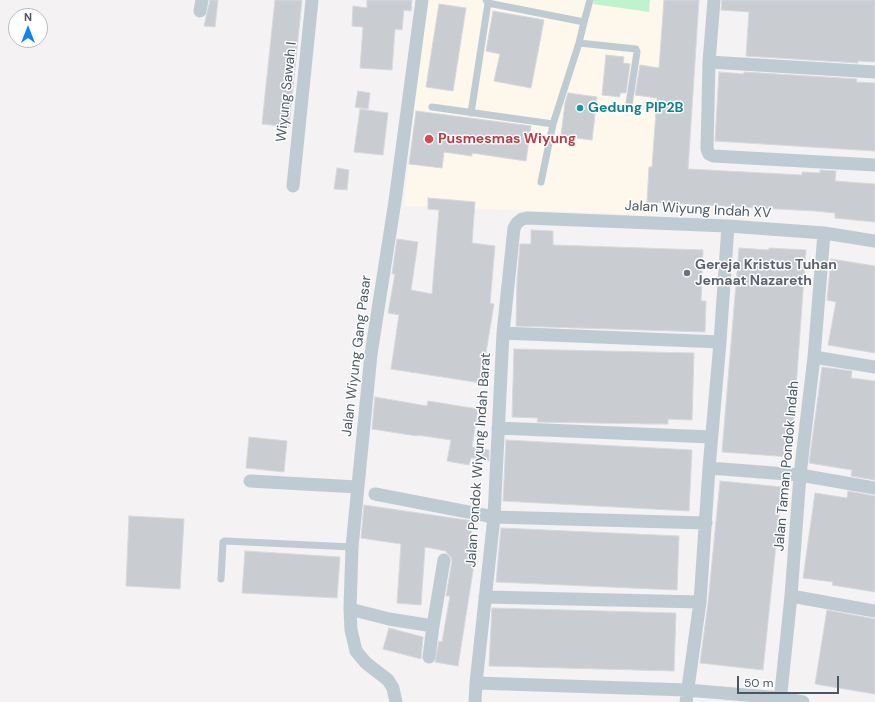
<!DOCTYPE html>
<style>
body{margin:0}
#map{position:relative;width:875px;height:702px;overflow:hidden;background:#f4f2f2;font-family:"DM Sans",sans-serif}
canvas{display:block}
.north{position:absolute;left:8px;top:8px;width:40px;height:40px;box-sizing:border-box;background:#fff;border:1px solid #b6bcc0;border-radius:50%;rotate:0deg;font-size:11px;font-weight:700;line-height:16px;text-align:center;color:#485761}
.north::after{content:'';display:block;margin:auto;width:14px;height:18px;background:#0c83f4;clip-path:polygon(50% 0,100% 100%,50% 72%,0 100%)}
.scale{position:absolute;left:737px;top:676px;width:102px;height:18px;box-sizing:border-box;border:2px solid #485761;border-top:0;padding-left:5px;font-size:12px;line-height:14px;white-space:nowrap;color:#485761;-webkit-text-stroke:3px #fff;paint-order:stroke}
</style>
<div id="map">
<canvas width="875" height="702"></canvas>
<div class="north">N</div>
<div class="scale">50 m</div>
</div>
<script>
const ctx = document.querySelector('canvas').getContext('2d');
ctx.lineJoin = 'round';
function paint(path, color) { ctx.fillStyle = color; ctx.fill(path, 'evenodd'); }
const shape = rows => new Path2D(rows.map(r => 'M' + r).join(''));
function strokePath(path, color, width, dash) { ctx.strokeStyle = color; ctx.lineWidth = width; ctx.lineCap = dash ? 'butt' : 'round'; ctx.setLineDash(dash || []); ctx.stroke(path); }
function label(font, color, halo, rows, align = 'center') {
  ctx.font = font + ' "DM Sans",sans-serif'; ctx.lineWidth = 3; ctx.setLineDash([]); ctx.textBaseline = 'middle'; ctx.strokeStyle = halo; ctx.fillStyle = color; for (const [text, x, y, turn = 0] of rows) {
    ctx.save(); ctx.translate(x, y); ctx.rotate((+turn || 0) * Math.PI / 180); ctx.textAlign = isNaN(turn) ? turn : align; if (halo) ctx.strokeText(text, 0, 0); ctx.fillText(text, 0, 0); ctx.restore();
  }
}
const commercial = shape([
 [425,0,666,0,652,215,404,206]
]);
const green = shape([
 [594,0,650,0,649,12,593,4]
]);
const building = shape([
 [210,0,218,0,215,27,204,26,210,0],
 [275,0,302,0,289,127,262,124,275,0],
 [367,0,412,0,411,11,404,10,402,30,395,29,392,70,360,68,363,27,352,26,353,6,367,8,367,0],
 [664,0,699,0,688,169,802,175,802,172,820,173,820,170,836,171,835,181,875,184,875,222,835,218,835,213,815,211,647,202,649,167,652,167,657,98,635,95,640,65,659,68,664,0],
 [722,0,875,0,875,62,858,61,858,63,746,56,749,12,721,10,722,0],
 [439,4,466,8,453,91,426,87,439,4],
 [493,11,544,20,531,88,494,81,500,54,486,51,493,11],
 [606,55,624,57,623,63,630,64,626,93,620,93,620,97,602,95,606,55],
 [719,72,744,74,744,72,857,79,856,82,875,83,875,151,715,141,719,72],
 [358,91,370,93,368,109,355,107,358,91],
 [568,93,597,97,592,140,561,136,565,103,568,93],
 [360,109,388,113,383,155,354,152,360,109],
 [416,111,531,126,526,161,472,153,472,156,444,152,442,168,409,164,416,111],
 [337,168,349,170,347,190,334,189,337,168],
 [428,198,475,202,472,243,495,246,490,303,494,304,481,383,391,369,399,315,388,313,395,274,392,274,397,239,418,242,411,290,432,294,439,210,428,209,428,198],
 [531,230,553,231,553,245,703,250,701,301,706,301,705,332,516,326,517,281,520,244,531,244,531,230],
 [739,248,769,250,769,248,806,250,791,457,722,452,739,248],
 [831,259,875,266,875,353,828,345,836,302,827,300,831,259],
 [514,349,694,353,692,420,668,419,668,424,652,424,537,422,538,418,512,417,514,349],
 [822,367,852,371,851,378,875,381,875,480,851,476,852,470,809,463,822,367],
 [375,397,427,406,428,401,478,409,472,447,489,450,489,461,471,458,469,465,447,461,451,440,417,435,417,436,372,429,375,397],
 [249,437,287,441,284,472,246,468,249,437],
 [506,440,692,450,689,511,503,501,506,440],
 [720,481,782,487,763,670,700,663,708,603,720,481],
 [848,491,875,496,875,592,832,585,833,582,803,578,815,493,847,498,848,491],
 [364,505,473,521,468,557,475,558,458,666,435,662,439,641,442,642,450,596,446,596,452,561,451,557,446,552,446,551,425,547,421,605,397,603,401,544,361,538,364,505],
 [129,516,184,519,180,589,126,586,129,516],
 [501,528,679,536,677,590,496,582,501,528],
 [245,551,340,557,337,598,242,593,245,551],
 [492,608,676,613,674,671,489,666,492,608],
 [827,610,875,619,875,694,815,684,827,610],
 [389,628,423,637,421,659,383,649,389,628]
]);
const service = shape([
 [488,3,584,22,590,0],
 [579,43,636,49,637,52,629,104],
 [432,107,553,124],
 [471,113,488,3,486,0],
 [541,182,553,124,579,43,584,22],
 [221,579,223,542,225,541,352,547]
]);
const minor = shape([
 [714,0,709,62,707,149,709,154,713,156,875,165],
 [200,11,202,0],
 [709,62,875,72],
 [293,186,312,0],
 [503,333,720,342],
 [814,357,875,367],
 [498,428,711,437],
 [709,468,800,475,875,488],
 [250,481,357,487],
 [375,494,494,517,706,523],
 [791,596,875,611],
 [485,597,700,602],
 [350,609,389,619,433,626,444,560],
 [429,657,433,626],
 [476,683,687,690,781,698,803,702],
 [396,702,393,688,388,680,366,663,356,651,351,630,350,609,352,547,371,354,395,201,422,0],
 [475,702,476,683,494,517,503,333,514,228,517,223,522,219,527,218,728,226,824,233,875,241],
 [686,702,700,602,709,468,720,342,728,226],
 [780,702,791,596,800,475,814,357,824,233]
]);
const markers = [
 [580,108,4,"#0f9aa8"],
 [429,139,5,"#e0444e"],
 [687,273,4,"#6b7280"]
];
const streetNames = [
 ["Wiyung Sawah I",287,92,-84],
 ["Jalan Wiyung Indah XV",698,210,3],
 ["Jalan Wiyung Gang Pasar",357,356,-83],
 ["Jalan Pondok Wiyung Indah Barat",479,460,-86],
 ["Jalan Taman Pondok Indah",787,466,-85]
];
const cultureNames = [
 ["Gedung PIP2B",588,108]
];
const healthNames = [
 ["Pusmesmas Wiyung",438,139]
];
const worshipNames = [
 ["Gereja Kristus Tuhan",695,265],
 ["Jemaat Nazareth",695,281]
];
paint(commercial, '#fef7ec');
paint(green, '#bff3cf');
paint(building, '#c9cdd2');
strokePath(building, '#d6d8de', 1);
strokePath(service, '#bfcbd2', 7);
strokePath(minor, '#bfcbd2', 13);
for (const [x, y, r, color] of markers) { const dot = new Path2D(); dot.arc(x, y, r, 0, 2 * Math.PI); ctx.fillStyle = color; ctx.fill(dot); strokePath(dot, '#fff', 1.5); }
label('14px', '#485761', '#fff', streetNames);
label('bold 14px', '#0d838f', '#fff', cultureNames, 'left');
label('bold 14px', '#be3a42', '#fff', healthNames, 'left');
label('bold 14px', '#5b616d', '#fff', worshipNames, 'left');
</script>
